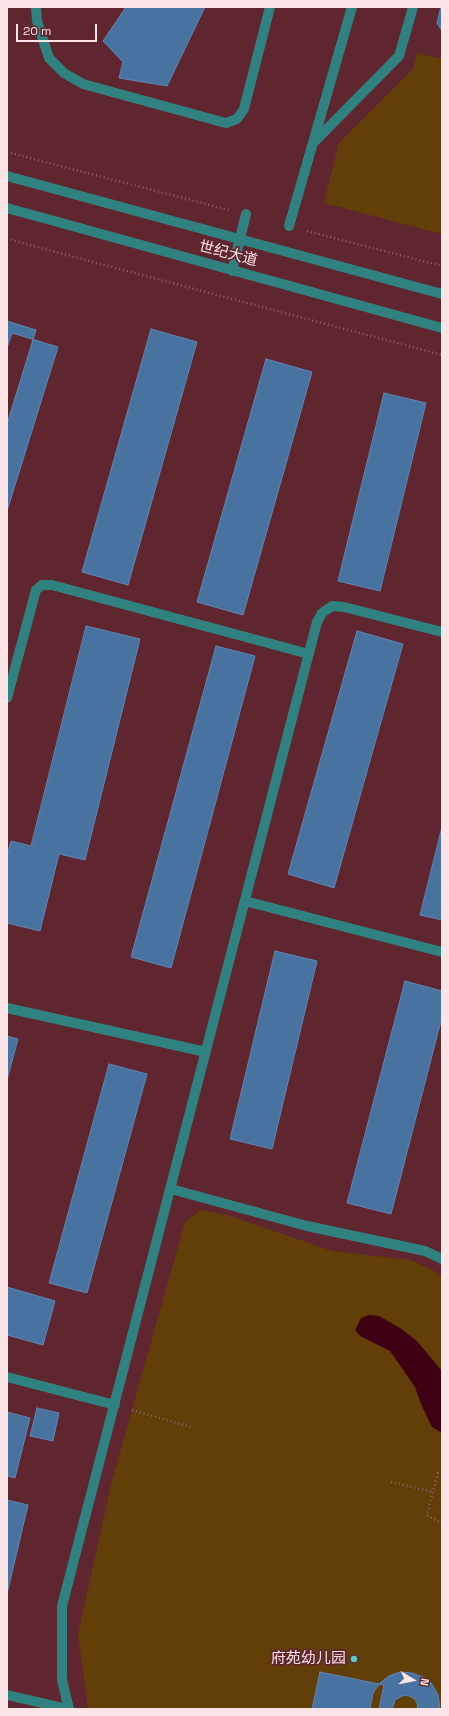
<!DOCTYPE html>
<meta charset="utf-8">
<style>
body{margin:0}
#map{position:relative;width:449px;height:1716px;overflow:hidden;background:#602630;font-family:"Space Grotesk",sans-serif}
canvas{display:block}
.frame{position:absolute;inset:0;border:8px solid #fbe4e6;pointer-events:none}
.north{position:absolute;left:393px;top:1660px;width:40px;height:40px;-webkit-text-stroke:3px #602630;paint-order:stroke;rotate:100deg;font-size:11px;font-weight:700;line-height:16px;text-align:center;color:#fbe4e6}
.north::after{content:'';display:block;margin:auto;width:14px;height:18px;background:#fbe4e6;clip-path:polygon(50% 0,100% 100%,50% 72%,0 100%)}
.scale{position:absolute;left:16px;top:24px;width:81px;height:18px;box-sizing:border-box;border:2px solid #fbe4e6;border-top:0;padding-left:5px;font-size:12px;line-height:14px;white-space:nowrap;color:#fbe4e6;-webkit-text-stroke:3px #602630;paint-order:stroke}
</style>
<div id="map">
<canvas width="449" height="1716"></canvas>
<div class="frame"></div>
<div class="north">N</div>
<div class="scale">20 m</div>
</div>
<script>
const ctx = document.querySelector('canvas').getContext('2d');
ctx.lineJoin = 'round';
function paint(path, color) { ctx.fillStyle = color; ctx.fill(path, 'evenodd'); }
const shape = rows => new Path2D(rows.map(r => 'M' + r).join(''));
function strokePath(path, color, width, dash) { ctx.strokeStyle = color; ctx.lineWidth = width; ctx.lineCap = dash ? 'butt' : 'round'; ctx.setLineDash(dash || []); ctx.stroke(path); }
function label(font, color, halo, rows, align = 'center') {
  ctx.font = font + ' "Space Grotesk","Noto Sans SC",sans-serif'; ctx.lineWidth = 3.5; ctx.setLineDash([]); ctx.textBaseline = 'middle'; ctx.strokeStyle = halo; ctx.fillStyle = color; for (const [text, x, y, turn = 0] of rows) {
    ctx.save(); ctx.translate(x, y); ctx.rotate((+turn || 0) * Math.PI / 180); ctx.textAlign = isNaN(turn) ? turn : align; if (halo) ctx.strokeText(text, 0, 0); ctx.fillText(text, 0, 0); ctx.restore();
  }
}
const green = shape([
 [417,53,442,59,442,234,324,203,339,143,413,69],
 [201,1210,230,1216,332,1251,411,1260,436,1272,442,1277,442,1709,88,1709,78,1634,112,1481,185,1222]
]);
const water = shape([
 [369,1315,379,1316,400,1328,417,1341,442,1371,442,1433,432,1427,421,1404,415,1387,390,1351,360,1336,355,1330,361,1318]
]);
const building = shape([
 [126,7,205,7,167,86,119,78,123,62,103,41,126,7],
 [441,7,442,7,442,31,437,23,441,7],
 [7,321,36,330,7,424,7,321],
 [151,329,197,342,128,585,82,572,151,329],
 [12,333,58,347,7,511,7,348,12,333],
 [266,359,312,372,243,615,197,602,266,359],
 [384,393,426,403,380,591,338,581,384,393],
 [86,626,140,639,85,860,59,854,40,931,7,923,7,856,11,841,31,846,86,626],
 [357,631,403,644,334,888,288,874,357,631],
 [216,646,255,656,171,968,131,957,216,646],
 [442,827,442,920,420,915,442,827],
 [275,951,317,961,272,1149,230,1139,275,951],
 [405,981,442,991,442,1017,391,1214,347,1203,405,981],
 [7,1036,18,1039,7,1080,7,1036],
 [109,1064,147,1074,87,1293,49,1283,109,1064],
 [7,1287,55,1301,43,1345,7,1335,7,1287],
 [37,1408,59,1413,53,1441,30,1436,37,1408],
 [7,1412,30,1418,15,1478,7,1476,7,1412],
 [7,1500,28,1505,7,1594,7,1500],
 [320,1672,384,1685,379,1709,312,1709,320,1672],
 [400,1672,412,1673,423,1677,432,1684,438,1695,440,1709,418,1709,417,1703,415,1699,407,1695,402,1696,395,1700,392,1709,370,1709,373,1693,380,1683,389,1676,400,1672]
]);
const path = shape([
 [7,152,229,210],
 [307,231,442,266],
 [7,239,442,355],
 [132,1410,191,1427],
 [442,1474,438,1473,427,1515,442,1524],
 [391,1482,433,1492]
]);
const minor = shape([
 [36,7,37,21,49,58,64,73,83,84,226,123,237,119,244,109,270,7],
 [315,141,399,56,413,7],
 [7,176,442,294],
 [7,208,442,328],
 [289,226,352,7],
 [232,271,246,214],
 [7,698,36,590,42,585,52,585,309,654],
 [245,901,442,952],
 [7,1008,206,1052],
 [171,1189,307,1226,425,1251,442,1259],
 [7,1377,115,1405],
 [7,1695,68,1709],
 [69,1709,62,1680,62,1606,317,622,322,613,332,606,344,607,442,632]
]);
const markers = [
 [354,1659,4,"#54cdc8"]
];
const streetNames = [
 ["世纪大道",228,254,15]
];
const poiNames = [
 ["府苑幼儿园",346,1659]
];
paint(green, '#623f08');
paint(water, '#400013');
paint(building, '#48729f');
strokePath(building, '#5d87b5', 1);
strokePath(path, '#906168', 2.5, [1, 3]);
strokePath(minor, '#2f827f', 10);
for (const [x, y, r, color] of markers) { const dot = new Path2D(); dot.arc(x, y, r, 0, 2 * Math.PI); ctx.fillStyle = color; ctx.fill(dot); strokePath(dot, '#602630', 1.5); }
label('15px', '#fbe4e6', '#602630', streetNames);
label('15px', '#fbe4e6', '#602630', poiNames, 'right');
</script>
